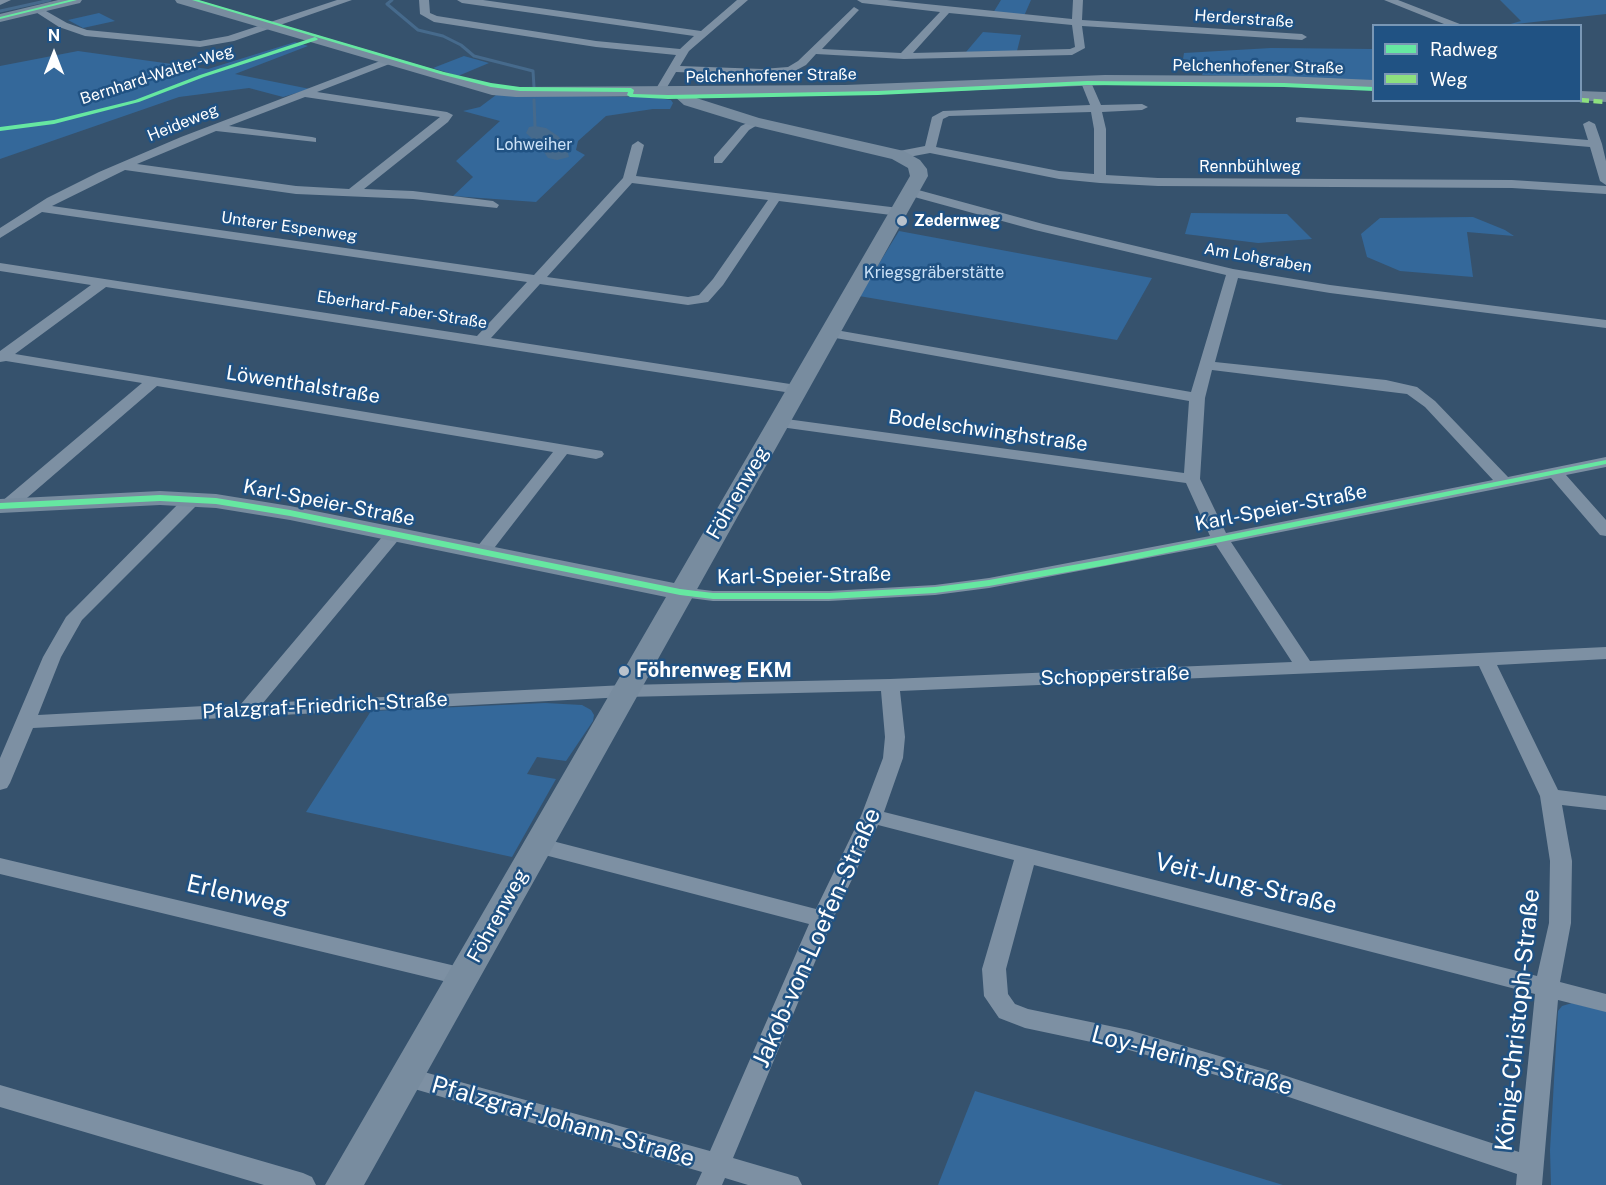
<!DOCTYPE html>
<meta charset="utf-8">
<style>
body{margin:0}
#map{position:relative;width:1606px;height:1185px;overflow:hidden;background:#36526d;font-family:"Public Sans",sans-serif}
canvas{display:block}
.legend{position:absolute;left:1372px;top:24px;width:210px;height:78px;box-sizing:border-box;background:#205283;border:2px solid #7997b5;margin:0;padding:8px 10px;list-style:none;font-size:18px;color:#fff}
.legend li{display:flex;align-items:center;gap:12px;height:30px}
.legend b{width:30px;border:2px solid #7997b5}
.north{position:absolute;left:24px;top:24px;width:60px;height:60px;-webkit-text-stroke:4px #205283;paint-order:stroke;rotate:0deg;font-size:16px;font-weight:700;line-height:24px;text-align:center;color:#fff}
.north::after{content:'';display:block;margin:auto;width:21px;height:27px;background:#fff;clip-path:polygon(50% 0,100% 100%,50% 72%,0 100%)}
</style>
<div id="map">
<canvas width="1606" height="1185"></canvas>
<ul class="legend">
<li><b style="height:8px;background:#66e7a1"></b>Radweg</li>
<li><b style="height:8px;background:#8de07e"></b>Weg</li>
</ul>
<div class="north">N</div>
</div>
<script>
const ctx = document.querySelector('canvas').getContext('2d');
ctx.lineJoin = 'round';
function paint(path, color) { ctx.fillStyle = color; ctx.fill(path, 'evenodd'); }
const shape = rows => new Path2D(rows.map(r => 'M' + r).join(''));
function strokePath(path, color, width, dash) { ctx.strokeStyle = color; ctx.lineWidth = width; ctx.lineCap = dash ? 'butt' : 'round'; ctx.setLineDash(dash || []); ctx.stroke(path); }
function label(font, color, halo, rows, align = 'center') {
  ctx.font = font + ' "Public Sans",sans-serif'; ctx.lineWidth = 5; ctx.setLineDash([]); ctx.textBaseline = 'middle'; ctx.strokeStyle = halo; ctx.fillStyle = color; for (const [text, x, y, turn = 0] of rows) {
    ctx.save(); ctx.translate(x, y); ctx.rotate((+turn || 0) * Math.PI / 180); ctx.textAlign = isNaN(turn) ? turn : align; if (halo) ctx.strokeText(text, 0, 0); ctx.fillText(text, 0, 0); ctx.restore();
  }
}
const green = shape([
 [1001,0,1031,0,1024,16,993,13],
 [1500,0,1606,0,1606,14,1507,25,1521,21],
 [99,13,115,21,83,28,68,20],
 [983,32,1021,35,1017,51,966,52],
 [295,42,308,46,235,74,310,89,283,97,249,88,179,97,0,159,0,66,78,51,208,69],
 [1271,48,1373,49,1373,81,1202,75,1206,65,1201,62,1183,59,1184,53],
 [464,56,489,63,458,76,433,68],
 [496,95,652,97,671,100,673,103,670,109,653,109,606,116,578,141,576,150,585,155,536,202,453,196,473,177,456,161,500,121,463,111,480,107],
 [1191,213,1287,214,1312,239,1258,243,1185,234],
 [1473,217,1505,230,1514,236,1467,232,1473,277,1400,271,1367,257,1361,234,1380,218],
 [899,231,1152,278,1117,340,859,296],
 [545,703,582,705,591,710,594,715,593,721,566,761,537,757,527,774,556,779,512,857,306,812,371,711],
 [1572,1003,1606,1011,1606,1185,1551,1185,1550,1150,1558,1011,1562,1006],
 [975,1091,1283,1185,938,1185]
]);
const water = shape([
 [535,126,546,128,558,136,566,145,569,157,557,160,548,158,540,146,526,133,529,127]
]);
const stream = shape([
 [392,0,387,4,418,30,443,36,461,45,474,56,533,71,534,87],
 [0,11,50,0],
 [534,100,535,126]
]);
const street = shape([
 [0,0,11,0,0,5,0,0],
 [337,0,352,0,234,41,200,47,85,36,59,27,31,9,39,7,67,23,87,30,200,41,228,36,337,0],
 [419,0,429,0,430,13,437,16,596,41,680,49,694,36,462,3,457,0,483,0,701,31,737,0,748,0,689,51,680,66,762,69,788,67,798,61,854,7,859,10,857,12,822,49,901,53,940,12,862,3,857,0,887,0,1072,19,1073,0,1083,0,1082,20,1302,34,1307,37,1302,40,1082,26,1085,48,1072,55,904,59,816,54,806,65,791,73,762,75,676,72,663,94,659,95,654,92,676,55,596,47,434,22,420,14,419,0],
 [949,13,1072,25,1075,47,1070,49,913,53,949,13],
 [1384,0,1398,0,1465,26,1449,26,1384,0],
 [388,58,393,61,392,63,317,92,447,112,453,115,448,122,364,189,413,191,493,201,499,205,497,208,413,199,296,194,125,170,52,206,534,275,623,178,632,145,638,141,644,145,636,176,899,208,905,212,899,216,779,201,723,285,708,302,688,305,540,284,491,338,803,386,806,389,798,394,106,287,15,354,602,451,604,454,602,457,596,459,567,454,488,556,476,556,473,552,553,452,157,386,13,510,1,510,1,502,142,383,6,361,0,362,0,351,91,285,0,271,0,263,477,336,527,282,42,212,0,238,0,228,47,198,99,172,181,137,388,58],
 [305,97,440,117,349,189,296,186,137,164,216,131,316,142,316,138,312,137,229,126,305,97],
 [632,183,768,200,713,279,699,295,688,297,547,277,632,183],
 [1085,77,1090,80,1101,105,1142,104,1148,107,1142,110,1102,112,1106,129,1106,175,1158,178,1512,180,1606,186,1606,194,1512,188,1158,186,1100,183,1059,179,930,153,898,159,892,155,894,152,925,146,932,117,943,111,1090,105,1080,80,1085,77],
 [1091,112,1094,129,1094,174,1059,171,936,147,943,119,949,116,1091,112],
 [1300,117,1588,140,1583,124,1589,121,1595,124,1602,144,1606,161,1606,185,1600,181,1590,147,1296,122,1296,118,1300,117],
 [755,119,761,122,759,124,749,130,722,163,714,163,714,157,741,126,755,119],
 [911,188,1043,224,1233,269,1330,285,1606,320,1606,328,1330,293,1238,278,1215,362,1386,380,1417,387,1435,401,1508,477,1606,457,1606,467,1566,475,1606,520,1606,536,1600,535,1551,478,1231,542,1310,661,1606,647,1606,659,1497,665,1558,790,1606,796,1606,810,1562,805,1572,861,1571,923,1560,982,1606,994,1606,1012,1558,1000,1542,1185,1516,1185,1517,1174,1268,1090,1129,1050,1025,1028,999,1018,984,996,982,969,1014,860,878,825,833,919,733,1158,798,1177,802,1185,748,1185,725,1178,722,1185,696,1185,702,1172,397,1084,394,1077,397,1070,406,1067,710,1151,809,924,537,853,529,850,526,845,529,840,537,837,816,909,861,816,883,758,885,737,881,691,625,697,33,728,10,783,7,788,0,790,0,758,43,657,66,617,187,495,193,494,201,499,199,503,82,620,61,657,38,715,241,704,388,530,394,529,400,530,403,534,400,538,263,703,625,685,890,679,1292,662,1216,545,989,588,935,595,829,601,713,601,674,596,671,592,674,588,680,587,713,591,829,591,935,585,989,578,1210,536,1186,483,773,426,771,423,773,420,779,418,1184,473,1189,401,830,337,823,333,830,329,1191,392,1226,275,1035,230,907,195,905,192,907,189,911,188],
 [1212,370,1407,394,1425,407,1493,480,1226,533,1200,479,1205,398,1212,370],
 [1479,666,1540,796,1550,861,1549,923,1537,976,884,812,903,758,905,737,900,691,1479,666],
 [1034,865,1535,994,1519,1152,1268,1070,1129,1030,1028,1009,1015,1004,1008,994,1006,969,1034,865],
 [0,858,464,968,472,971,476,977,472,983,464,986,0,874,0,858],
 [0,1085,303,1173,312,1177,316,1185,264,1185,0,1107,0,1085]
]);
const secondary = shape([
 [58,0,82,0,80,3,0,22,0,14,58,0],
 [175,0,197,0,466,79,492,85,516,87,845,85,1105,75,1283,76,1374,80,1374,90,1283,86,1105,85,845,95,690,96,759,118,904,151,920,160,927,169,928,176,364,1185,325,1185,666,597,290,520,216,508,160,505,0,513,0,499,160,491,216,494,290,506,674,583,910,176,908,168,892,159,749,125,684,105,674,96,516,97,492,95,177,3,175,0],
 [1580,91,1606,92,1606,102,1579,100,1580,91]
]);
const quiet = shape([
 [1580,100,1606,102]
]);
const cycleway = shape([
 [69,0,77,0,0,19,0,17,69,0],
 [192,0,199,0,444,72,491,83,520,87,631,88,634,90,633,94,668,95,878,91,1087,81,1284,83,1374,87,1374,91,1284,87,1087,85,878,95,668,99,630,97,627,95,628,92,520,91,491,87,440,74,192,0],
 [315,37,318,39,317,40,204,77,139,102,54,124,0,131,0,127,54,120,135,100,200,75,315,37],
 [1606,460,1606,464,1107,565,989,586,935,593,829,599,713,599,680,595,290,516,216,504,160,501,0,509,0,503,160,495,216,498,290,510,680,589,713,593,829,593,935,587,989,580,1107,559,1606,460]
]);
const markers = [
 [902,221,6,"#b9c2cc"],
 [624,671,6,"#b9c2cc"]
];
const farStreetnames = [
 ["Herderstraße",1244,19,4],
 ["Pelchenhofener Straße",1258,67,1],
 ["Bernhard-Walter-Weg",157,75,-18],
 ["Pelchenhofener Straße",771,76,-1],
 ["Heideweg",183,123,-22],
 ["Rennbühlweg",1250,167],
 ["Unterer Espenweg",289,227,8],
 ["Am Lohgraben",1258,258,10],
 ["Eberhard-Faber-Straße",402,310,9]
];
const farParknames = [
 ["Lohweiher",534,145],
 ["Kriegsgräberstätte",934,273]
];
const farPoinames = [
 ["Zedernweg",914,221]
];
const streetNames = [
 ["Löwenthalstraße",303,385,9],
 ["Bodelschwinghstraße",988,431,8],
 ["Föhrenweg",738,493,-60],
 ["Karl-Speier-Straße",329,503,11],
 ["Karl-Speier-Straße",1281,508,-11],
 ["Karl-Speier-Straße",804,576,-1],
 ["Schopperstraße",1115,676,-2],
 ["Pfalzgraf-Friedrich-Straße",325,706,-3],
 ["Föhrenweg",498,916,-61]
];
const poiNames = [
 ["Föhrenweg EKM",636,671]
];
const nearStreetnames = [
 ["Veit-Jung-Straße",1246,884,14],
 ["Erlenweg",238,895,13],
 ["Jakob-von-Loefen-Straße",817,938,-66],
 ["König-Christoph-Straße",1518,1020,-84],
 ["Loy-Hering-Straße",1192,1061,15],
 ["Pfalzgraf-Johann-Straße",563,1122,16]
];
paint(green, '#34689a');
paint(water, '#466a8c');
strokePath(stream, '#466a8c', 3);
paint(street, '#7d90a3');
paint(secondary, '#788c9f');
strokePath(quiet, '#8de07e', 4.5, [9, 4.5]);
paint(cycleway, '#66e7a1');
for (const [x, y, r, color] of markers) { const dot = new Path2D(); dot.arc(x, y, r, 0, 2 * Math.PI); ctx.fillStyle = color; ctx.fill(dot); strokePath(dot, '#205283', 2); }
label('16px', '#fff', '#205283', farStreetnames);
label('16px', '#cce2f7', '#205283', farParknames);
label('bold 16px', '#fff', '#205283', farPoinames, 'left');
label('20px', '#fff', '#205283', streetNames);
label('bold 20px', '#fff', '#205283', poiNames, 'left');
label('24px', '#fff', '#205283', nearStreetnames);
</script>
